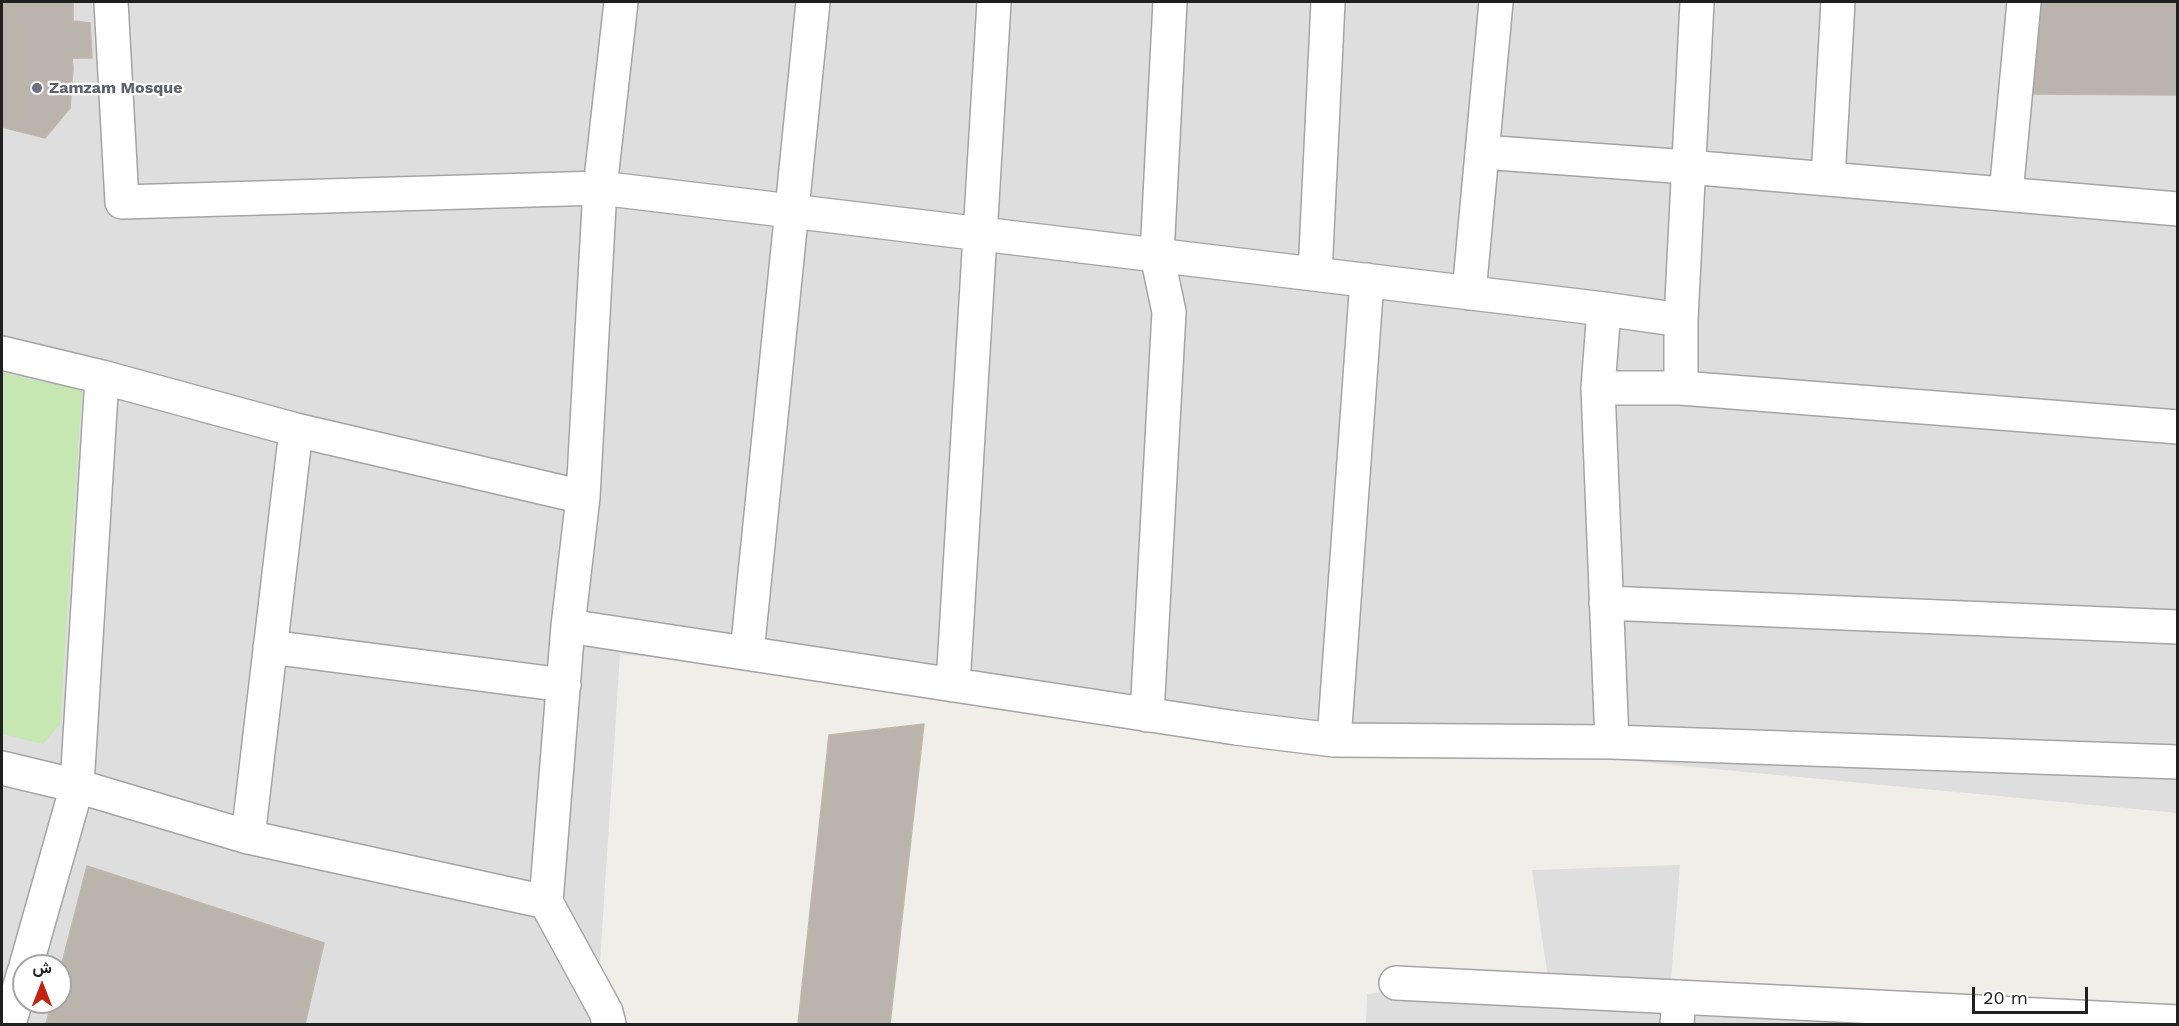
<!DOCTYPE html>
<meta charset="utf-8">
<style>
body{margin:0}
#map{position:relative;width:2179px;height:1026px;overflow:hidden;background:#f0eee8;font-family:"Work Sans",Vazirmatn,sans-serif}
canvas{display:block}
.frame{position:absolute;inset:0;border:3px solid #202020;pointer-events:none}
.north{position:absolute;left:12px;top:954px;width:60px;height:60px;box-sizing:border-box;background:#fff;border:2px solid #a6a6a6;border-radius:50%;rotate:0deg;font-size:16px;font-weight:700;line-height:24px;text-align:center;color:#202020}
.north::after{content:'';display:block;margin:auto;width:21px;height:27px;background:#c3220e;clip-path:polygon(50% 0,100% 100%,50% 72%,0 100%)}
.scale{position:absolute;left:1972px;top:987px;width:116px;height:27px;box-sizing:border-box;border:3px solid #202020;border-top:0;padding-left:8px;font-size:18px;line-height:21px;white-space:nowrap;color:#202020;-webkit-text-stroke:4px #fff;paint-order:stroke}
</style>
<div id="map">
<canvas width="2179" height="1026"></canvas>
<div class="frame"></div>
<div class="north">ش</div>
<div class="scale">20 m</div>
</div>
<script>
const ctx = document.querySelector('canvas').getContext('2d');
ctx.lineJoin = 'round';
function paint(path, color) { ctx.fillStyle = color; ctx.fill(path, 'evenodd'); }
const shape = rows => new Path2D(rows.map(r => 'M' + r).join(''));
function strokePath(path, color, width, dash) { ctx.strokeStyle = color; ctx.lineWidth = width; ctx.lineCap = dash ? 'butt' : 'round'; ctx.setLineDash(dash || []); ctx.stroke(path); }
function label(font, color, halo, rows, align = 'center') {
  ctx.font = font + ' "Work Sans",sans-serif'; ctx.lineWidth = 4.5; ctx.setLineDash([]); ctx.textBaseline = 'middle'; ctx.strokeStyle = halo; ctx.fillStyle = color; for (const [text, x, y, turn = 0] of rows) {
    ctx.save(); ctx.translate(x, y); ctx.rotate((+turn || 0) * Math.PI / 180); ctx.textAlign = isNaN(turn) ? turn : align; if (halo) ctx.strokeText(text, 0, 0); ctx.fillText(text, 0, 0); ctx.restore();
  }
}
const residential = shape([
 [2,2,2177,2,2177,813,1410,740,620,654,596,1024,2,1024],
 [24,966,60,966,60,1002,24,1002],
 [1680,865,1669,1006,1913,1024,1366,1024,1367,994,1548,978,1532,870]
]);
const grass = shape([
 [2,373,82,390,60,724,43,744,2,734]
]);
const building = shape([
 [2,2,73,2,73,21,90,23,92,58,72,58,73,68,70,108,45,138,2,127,2,2],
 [2035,2,2178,2,2178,95,2027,94,2035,2],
 [924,724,890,1024,798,1024,829,735,924,724],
 [87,866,324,943,305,1024,46,1024,52,1002,60,1002,60,971,87,866]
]);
const street = shape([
 [111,2,122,202,600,188,1604,309,1681,320],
 [1482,152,1688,167,2178,209],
 [1828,179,1838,2],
 [2006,194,2024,2],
 [1315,274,1328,2],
 [1469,293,1496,2],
 [1604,309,1598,388,1612,742],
 [2,353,102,377,296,430,583,497],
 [1598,388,1681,388,2178,427],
 [1681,388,1681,320,1697,2],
 [1606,603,2178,627],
 [568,626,1236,728,1334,740,1612,742,2178,762],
 [270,647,564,685],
 [747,653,813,2],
 [953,685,994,2],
 [1147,715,1169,312,1157,255,1170,2],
 [1334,740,1367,280],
 [2,768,77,786,248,837,546,902],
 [248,837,296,430],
 [26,966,77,786,102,377],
 [1396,983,2178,1022],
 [9,1024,24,972],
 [609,1024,606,1012,546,902,568,626,583,497,600,188,621,2],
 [1677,1024,1679,997]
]);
const markers = [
 [37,88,6,"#6b7280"]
];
const worshipNames = [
 ["Zamzam Mosque",49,88]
];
paint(residential, '#dedede');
paint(grass, '#c6e6b2');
paint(building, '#bab4ad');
strokePath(building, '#c1b7ab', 1.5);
strokePath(street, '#a4a4a4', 36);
strokePath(street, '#fff', 33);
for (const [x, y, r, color] of markers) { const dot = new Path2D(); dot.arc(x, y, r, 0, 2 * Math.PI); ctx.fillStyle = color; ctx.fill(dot); strokePath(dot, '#fff', 2); }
label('bold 16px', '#5b616d', '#fff', worshipNames, 'left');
</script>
